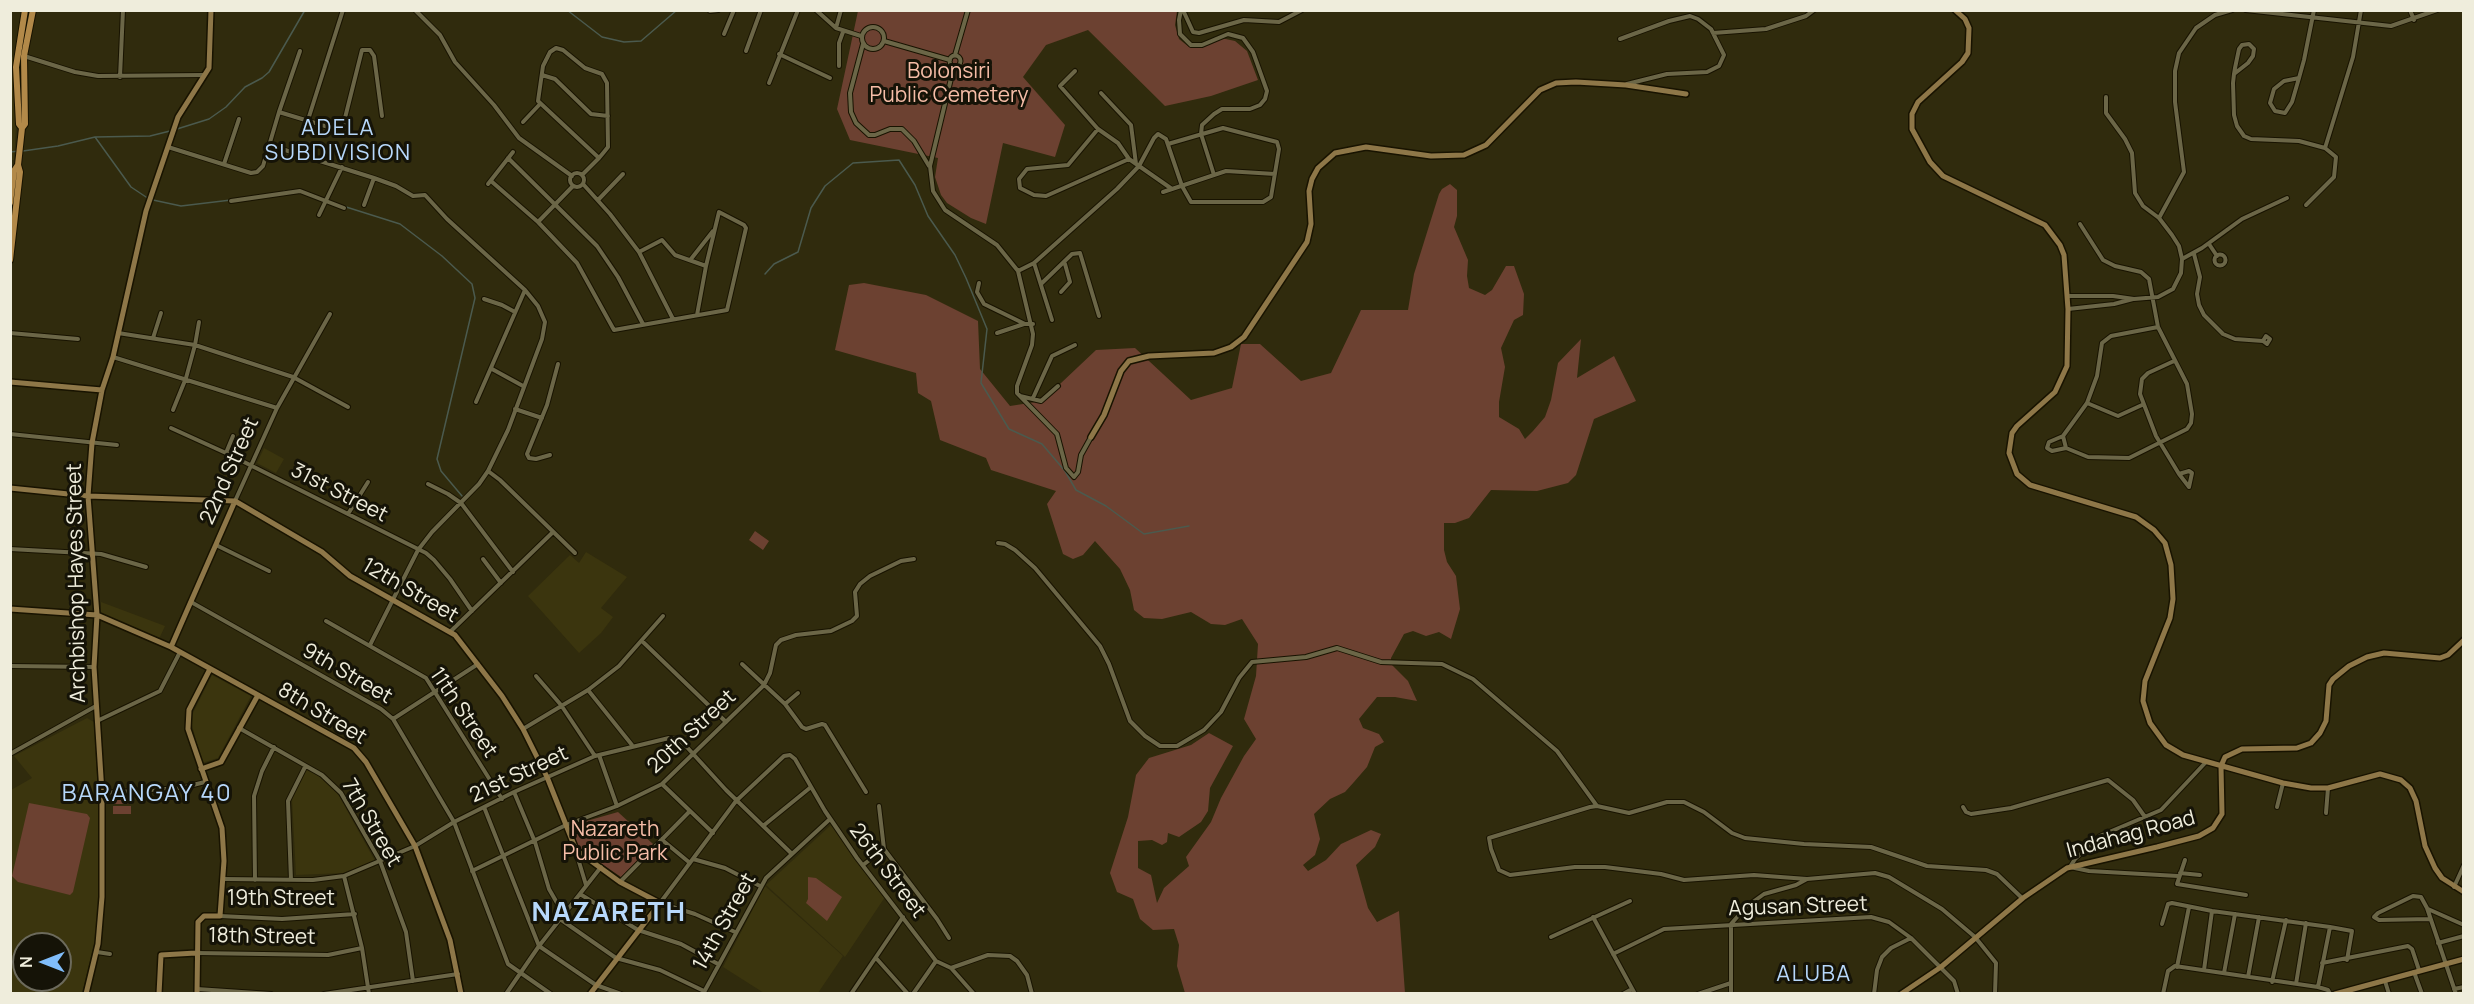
<!DOCTYPE html>
<style>
body{margin:0}
#map{position:relative;width:2474px;height:1004px;overflow:hidden;background:#302b0d;font-family:Manrope,sans-serif}
canvas{display:block}
.frame{position:absolute;inset:0;border:12px solid #efeddc;pointer-events:none}
.north{position:absolute;left:12px;top:932px;width:60px;height:60px;box-sizing:border-box;background:#151307;border:2px solid #6c6a5c;border-radius:50%;rotate:270deg;font-size:16px;font-weight:700;line-height:24px;text-align:center;color:#efeddc}
.north::after{content:'';display:block;margin:auto;width:21px;height:27px;background:#80bdfa;clip-path:polygon(50% 0,100% 100%,50% 72%,0 100%)}
</style>
<div id="map">
<canvas width="2474" height="1004"></canvas>
<div class="frame"></div>
<div class="north">N</div>
</div>
<script>
const ctx = document.querySelector('canvas').getContext('2d');
ctx.lineJoin = 'round';
function paint(path, color) { ctx.fillStyle = color; ctx.fill(path, 'evenodd'); }
const shape = rows => new Path2D(rows.map(r => 'M' + r).join(''));
function strokePath(path, color, width, dash) { ctx.strokeStyle = color; ctx.lineWidth = width; ctx.lineCap = dash ? 'butt' : 'round'; ctx.setLineDash(dash || []); ctx.stroke(path); }
function label(font, color, halo, rows, align = 'center') {
  ctx.font = font + ' Manrope,sans-serif'; ctx.lineWidth = 6; ctx.setLineDash([]); ctx.textBaseline = 'middle'; ctx.strokeStyle = halo; ctx.fillStyle = color; for (const [text, x, y, turn = 0] of rows) {
    ctx.save(); ctx.translate(x, y); ctx.rotate((+turn || 0) * Math.PI / 180); ctx.textAlign = isNaN(turn) ? turn : align; if (halo) ctx.strokeText(text, 0, 0); ctx.fillText(text, 0, 0); ctx.restore();
  }
}
const built = shape([
 [11,56,13,57,17,112,14,160,11,160],
 [264,448,284,459,276,473,257,463],
 [586,552,627,577,601,608,613,617,601,633,579,653,528,596,570,555,579,563],
 [101,602,165,626,159,639,101,615],
 [212,675,251,696,218,758,202,763,192,725,192,715],
 [87,718,94,722,101,843,97,933,82,993,11,994,11,790,32,778,14,756],
 [24,944,60,944,60,980,24,980],
 [306,770,323,777,334,787,375,861,343,873,296,875,292,799],
 [831,825,885,897,845,957,766,885],
 [765,886,843,956,818,993,764,993,723,967]
]);
const green = shape([
 [858,11,1177,11,1175,25,1179,39,1189,47,1201,47,1221,38,1235,41,1247,51,1258,80,1211,96,1165,106,1088,30,1046,45,1023,77,1065,125,1055,157,1003,143,986,224,971,218,947,203,941,195,935,177,938,158,850,140,837,109],
 [1450,184,1457,190,1457,216,1454,227,1468,260,1467,276,1469,288,1485,295,1492,290,1506,266,1514,266,1524,294,1523,315,1514,320,1501,348,1505,367,1499,402,1499,417,1519,429,1525,439,1533,431,1545,417,1551,400,1558,363,1581,339,1577,378,1614,356,1636,401,1594,419,1576,475,1568,483,1537,491,1491,490,1469,518,1455,523,1444,523,1444,550,1447,562,1456,576,1460,609,1451,639,1439,632,1426,636,1413,631,1404,634,1391,658,1391,664,1408,681,1417,701,1395,697,1377,697,1359,719,1363,728,1379,734,1384,742,1375,747,1367,767,1354,782,1345,792,1330,799,1314,814,1320,839,1315,855,1303,865,1308,871,1326,860,1341,844,1371,830,1381,834,1375,847,1356,865,1368,908,1377,922,1399,911,1405,993,1185,993,1177,966,1179,945,1174,929,1153,930,1140,919,1133,899,1117,892,1110,873,1128,817,1136,775,1149,758,1191,745,1209,733,1233,746,1210,788,1208,811,1201,822,1179,837,1168,833,1167,842,1162,845,1152,840,1138,841,1138,868,1151,875,1157,903,1164,888,1189,866,1186,857,1211,822,1221,798,1244,756,1256,739,1244,719,1256,676,1258,644,1242,619,1225,625,1211,624,1191,612,1162,619,1144,618,1134,610,1130,590,1120,569,1095,541,1083,555,1073,559,1063,554,1047,504,1056,491,991,470,986,458,940,440,931,401,918,393,916,373,835,350,849,285,864,283,926,295,978,321,980,369,1010,406,1042,401,1096,350,1135,348,1191,400,1232,388,1241,344,1260,344,1301,381,1331,373,1361,310,1408,310,1414,274,1439,194,1442,189],
 [755,531,769,541,763,550,749,540],
 [113,796,131,796,131,804,113,804],
 [29,803,87,814,90,818,73,892,70,895,18,882,12,876],
 [113,806,131,806,131,814,113,814],
 [618,812,653,844,621,877,577,847,569,826],
 [808,877,816,878,842,897,827,921,806,903,808,899]
]);
const stream = shape([
 [567,10,602,37,624,42,641,41,677,10],
 [177,129,209,119,226,107,245,87,262,78,269,72,305,10],
 [95,137,131,187,149,199],
 [23,151,58,146,95,137,150,136,170,131],
 [10,152,19,151],
 [284,191,299,190],
 [153,200,181,206,231,200],
 [343,206,400,224,442,256,472,284,475,298,437,459,441,471,462,496],
 [765,274,774,264,798,252,811,208,825,186,853,163,899,160,915,185,928,216,955,255,966,278,987,329,981,383,1009,429,1042,444,1065,471,1076,490,1106,506,1144,534,1189,526]
]);
const street = shape([
 [415,10,440,35,455,62,494,105,519,138,572,176],
 [816,10,836,28,861,36],
 [1181,10,1179,20,1180,34,1191,45,1202,45,1228,34,1243,38,1253,52,1267,91,1265,99,1260,105,1250,109,1222,109,1214,114,1202,125,1201,134,1214,175],
 [1183,10,1193,32,1199,33,1244,20,1279,22,1302,10],
 [2246,10,2391,26,2437,10],
 [2410,10,2414,20],
 [710,11,718,10],
 '862 38a11 11 0 1 1 22 0a11 11 0 1 1-22 0Z',
 [836,28,841,10],
 [1713,33,1766,29,1806,16,1814,10],
 [724,34,734,10],
 [1620,39,1669,21,1690,16,1698,19,1711,29,1724,55,1719,66,1707,72,1667,74,1627,84],
 [884,41,950,60],
 [863,44,850,93,851,112,856,123,869,135,875,135,890,129,902,129,914,141,929,166],
 [746,51,761,10],
 [779,54,830,78],
 [955,55,968,10],
 '949.5 61a5.5 5.5 0 1 1 11 0a5.5 5.5 0 1 1-11 0Z',
 [24,56,75,72,98,76,204,75],
 [839,66,839,43,843,32],
 [954,66,930,166,933,191,945,210,997,245,1018,271,1033,334,1032,345,1017,386,1017,393,1057,434,1066,468,1074,477,1078,472,1081,455,1091,437],
 [1075,71,1060,86,1098,129,1118,143,1129,159,1172,189],
 [2234,74,2248,63,2253,56,2254,49,2249,44,2242,45,2239,49,2235,68,2234,74,2233,83,2234,115,2237,126,2244,136,2251,139,2299,141,2325,148,2336,157,2334,177,2306,205],
 [542,75,555,79,591,114,608,116],
 [120,77,123,10],
 [2299,78,2284,81,2274,89,2270,103,2275,111,2285,113,2292,102,2299,78,2304,60,2314,10],
 [769,83,798,10],
 [1101,93,1131,125,1136,164],
 [279,112,300,51],
 [523,122,540,104],
 [307,123,343,10],
 [1098,129,1068,165,1027,169,1019,179,1020,188,1034,195,1046,196,1129,159],
 [269,145,374,178,396,186,413,196,425,195,447,219,525,290,538,306,545,322,542,339,508,430,488,471,479,484,432,532,418,550,370,645],
 [168,147,251,173,257,172,263,166,279,112,335,129,343,126,362,50,370,50,374,56,382,116],
 [2325,148,2353,57,2361,10],
 [508,158,597,246,618,277,643,324],
 [224,164,239,119],
 '570 180a7 7 0 1 1 14 0a7 7 0 1 1-14 0Z',
 [582,175,599,158,604,152,608,147,607,83,602,74,585,68,563,50,556,48,550,52,543,66,538,101,599,158],
 [491,181,538,222,577,263,614,330,727,310,746,228,744,225,719,212,706,266],
 [488,184,513,152],
 [583,184,610,214,639,252,673,319],
 [1163,192,1226,171,1275,174],
 [598,200,623,174],
 [231,201,300,191,344,208],
 [364,205,374,178],
 [319,215,342,167],
 [2159,218,2184,172,2175,102,2175,71,2179,53,2196,28,2215,15,2232,10],
 [538,222,573,186],
 [2080,224,2103,260,2115,266,2141,272,2149,279,2158,327,2187,384,2192,414,2191,423,2187,429,2129,458,2088,457,2066,448,2063,436,2087,403,2097,376,2102,343,2111,336,2158,327],
 [2209,244,2217,256],
 [639,252,662,240,675,255,706,266,697,315],
 [2194,254,2200,277,2197,294,2199,305,2204,315,2223,334,2235,339,2263,341,2267,344,2270,339,2266,336,2263,341],
 '2214.5 260a5.5 5.5 0 1 1 11 0a5.5 5.5 0 1 1-11 0Z',
 [691,259,713,231],
 [2182,259,2202,248,2242,219,2287,198],
 [1034,263,1052,320],
 [1018,271,1034,263,1117,189,1139,166,1154,138,1158,134,1166,139,1182,186,1191,202,1263,202,1271,197,1279,149,1277,142,1223,128,1168,144],
 [979,283,977,292,984,304,1025,324,1033,324],
 [1041,284,1072,254,1080,253,1099,316],
 [1061,292,1070,282,1065,264],
 [2067,296,2113,296,2134,299,2158,297,2173,289,2181,273,2182,259,2179,246,2172,235,2159,218,2143,206,2135,193,2132,153,2125,139,2106,113,2106,97],
 [484,299,502,305,515,312],
 [2068,309,2114,304,2133,299],
 [10,333,78,339],
 [118,333,195,345,293,377,348,407],
 [997,333,1024,324],
 [153,338,161,313],
 [113,357,277,408],
 [2174,361,2148,373,2142,379,2140,394,2156,436,2179,474],
 [492,369,523,386],
 [1020,396,1041,401,1058,386],
 [1033,398,1052,356,1075,345],
 [476,402,525,290],
 [2087,403,2118,416,2142,405],
 [515,409,542,418],
 [173,410,186,378,195,345,199,322],
 [171,428,226,453,426,553,434,560,450,579,472,611],
 [10,434,117,445],
 [2063,436,2049,442,2047,448,2052,451,2066,448],
 [226,453,233,436],
 [550,455,536,459,529,458,527,454,547,405,558,364],
 [488,471,500,480,575,553],
 [2189,471,2192,473,2189,487,2179,474,2189,471],
 [428,484,448,494,461,503,513,572],
 [235,501,277,408,330,314],
 [348,514,368,482],
 [998,543,1005,544,1015,550,1035,568,1100,646,1109,664,1130,721,1145,736,1160,746,1177,746,1204,730,1221,712,1239,678,1252,662,1306,657,1337,648,1381,662,1442,664,1473,679,1557,751,1597,806],
 [216,545,269,571],
 [10,549,101,554,146,567],
 [483,559,501,583],
 [191,602,381,709,393,719,454,822,508,964,551,994],
 [326,621,426,678,502,799],
 [451,631,552,533],
 [642,641,726,722],
 [742,664,785,704,802,727,806,729,822,724,825,725,866,792],
 [10,666,94,667],
 [536,676,561,705,595,756],
 [588,690,632,745],
 [785,704,798,693],
 [393,719,478,664],
 [97,721,160,691,180,652],
 [239,728,322,775,341,793,380,861,406,932,413,981],
 [523,729,588,690,619,666,663,616],
 [10,754,96,706],
 [599,755,617,806],
 [662,784,713,833],
 [514,792,535,842,549,889,564,915],
 [102,793,181,788,205,782],
 [879,806,884,849,937,919,949,938],
 [484,807,539,946,596,985,621,994],
 [1963,807,1966,812,1971,814,2011,808,2108,780,2133,800,2145,817],
 [2277,807,2283,783],
 [2326,813,2328,788],
 [763,826,811,787],
 [661,839,690,863],
 [576,852,586,885],
 [693,859,725,868,760,886],
 [2185,860,2177,884,2246,895],
 [863,865,884,849],
 [472,871,566,825,617,806,662,784,764,685,770,673,776,645,781,640,796,635,831,631,852,621,857,616,855,592,860,584,870,576,901,561,914,559],
 [2180,873,2200,875],
 [344,876,362,948,369,994],
 [2178,876,2089,871,2070,867,2075,859,2100,836,2161,810,2206,762],
 [223,879,313,880,344,876,415,846,454,822,514,792,595,756,669,738,677,739,685,745,726,790,792,854],
 [1807,879,1754,875,1684,880,1661,874,1605,867,1575,867,1510,875,1499,870,1491,849,1489,838,1590,807,1597,806,1629,813,1667,802,1684,802,1704,812,1732,833,1745,838,1804,844,1871,847,1927,866,1986,870,1997,874,2022,898],
 [255,880,254,796,262,771,274,747],
 [291,880,288,801,305,767],
 [620,882,689,812],
 [2454,887,2464,865],
 [580,894,638,930,681,944,718,964],
 [2428,909,2464,925],
 [220,916,282,919,355,914],
 [1593,917,1635,994],
 [560,919,616,958,660,970,704,991],
 [2430,919,2379,920,2374,917,2378,913,2413,896,2421,897,2427,908,2456,994],
 [2162,924,2168,904,2172,903,2212,911,2330,927,2318,987],
 [2330,927,2352,931,2347,960],
 [735,932,695,914,660,903,736,801,784,756,790,755,795,759,825,811,857,858,936,961,951,968,974,994],
 [1551,937,1630,901],
 [2438,943,2464,936],
 [97,952,110,954],
 [197,953,328,955,362,948],
 [1613,954,1664,929,1871,917,1889,922,1911,938,1954,981,1958,994],
 [876,958,908,994],
 [2322,963,2408,946,2412,949,2419,970],
 [2177,967,2189,907],
 [951,968,988,955,1010,956,1017,961,1027,975,1032,994],
 [2204,970,2212,911],
 [2414,972,2422,994],
 [2224,973,2235,914],
 [2248,977,2259,917],
 [2385,981,2389,994],
 [2272,982,2286,920],
 [2296,984,2306,923],
 [197,989,271,994],
 [2454,989,2464,987],
 [324,994,458,974],
 [506,994,539,946,601,867],
 [703,994,766,878,830,819],
 [851,994,903,917],
 [913,994,936,961],
 [1623,994,1632,989],
 [1698,994,1731,983],
 [1731,994,1731,924,1746,907,1764,894,1796,885,1807,879,1875,873,1889,877,1942,909,1975,937,1996,963,1995,994],
 [1874,994,1877,970,1882,957,1891,948,1911,938],
 [2163,994,2168,971,2175,966,2318,987,2328,990,2330,994]
]);
const secondary = shape([
 [1955,10,1965,19,1969,28,1968,53,1962,62,1918,102,1912,114,1912,129,1930,162,1943,176,2045,225,2060,245,2064,255,2068,309,2067,366,2055,392,2017,426,2012,433,2009,453,2017,474,2030,485,2136,517,2154,530,2165,543,2171,565,2173,599,2170,618,2145,681,2143,701,2150,723,2166,745,2183,755,2283,783,2311,788,2328,788,2380,774,2401,780,2410,788,2416,801,2425,846,2435,868,2442,878,2464,892],
 [10,382,102,390],
 [1091,437,1104,415,1121,371,1129,361,1149,356,1214,353,1231,347,1244,337,1307,242,1311,224,1309,191,1312,179,1318,168,1335,153,1366,147,1431,156,1464,155,1486,145,1540,90,1556,83,1576,82,1626,85,1686,94],
 [10,488,88,496,235,501,322,552,350,576,455,635,502,696,523,729,547,777,576,850,620,882,660,903,590,994],
 [10,609,97,615,171,647,354,748,366,762,415,846,450,940,461,994],
 [171,647,235,501],
 [201,769,221,762,258,695],
 [86,994,98,944,102,897,102,793,94,667,97,615,88,496,92,443,102,390,113,357,146,211,178,117,209,68,211,10],
 [159,994,161,955,196,953],
 [197,994,198,922,204,916,220,916,224,861,222,828,188,729,189,710,210,669],
 [1901,994,1941,967,2023,898,2067,868,2157,847,2199,836,2213,828,2222,814,2221,766,2225,757,2242,749,2297,748,2311,743,2320,733,2326,721,2329,685,2333,679,2349,666,2367,657,2384,653,2440,658,2448,655,2464,640],
 [2335,994,2464,959]
]);
const primary = shape([
 [22,128,19,124,16,67,25,10],
 [10,203,14,171,18,165],
 [10,260,20,172,18,165,22,128,25,124,24,56,33,10]
]);
const parkNames = [
 ["Bolonsiri",949,72],
 ["Public Cemetery",949,96],
 ["Nazareth",615,830],
 ["Public Park",615,854]
];
const streetNames = [
 ["22nd Street",230,471,-66],
 ["31st Street",339,493,27],
 ["Archbishop Hayes Street",77,583,-91],
 ["12th Street",410,591,30],
 ["9th Street",347,674,30],
 ["11th Street",463,713,56],
 ["8th Street",322,714,31],
 ["20th Street",692,732,-43],
 ["21st Street",519,775,-25],
 ["7th Street",371,823,60],
 ["Indahag Road",2131,835,-15],
 ["26th Street",887,871,53],
 ["19th Street",281,899],
 ["Agusan Street",1798,907,-2],
 ["14th Street",725,922,-61],
 ["18th Street",262,937,1]
];
const neighbourhoodNames = [
 ["ADELA",338,129],
 ["SUBDIVISION",338,154],
 ["ALUBA",1814,975]
];
const quarterNames = [
 ["BARANGAY 40",147,794]
];
const districtNames = [
 ["NAZARETH",609,913]
];
paint(built, '#3b350e');
paint(green, '#6c4131');
strokePath(stream, '#4b5a4e', 1.5);
strokePath(street, '#181300', 6);
strokePath(secondary, '#181300', 8);
strokePath(primary, '#181300', 8);
strokePath(street, '#6b6647', 4);
strokePath(secondary, '#8e7748', 5);
strokePath(primary, '#b28949', 6);
label('21px', '#f6bda7', '#151307', parkNames);
label('21px', '#efeddc', '#151307', streetNames);
ctx.letterSpacing = '1.5px';
label('22px', '#b7d8fb', '#151307', neighbourhoodNames);
ctx.letterSpacing = '0px';
ctx.letterSpacing = '1.5px';
label('24px', '#b7d8fb', '#151307', quarterNames);
ctx.letterSpacing = '0px';
ctx.letterSpacing = '1.5px';
label('bold 27px', '#b7d8fb', '#151307', districtNames);
ctx.letterSpacing = '0px';
</script>
